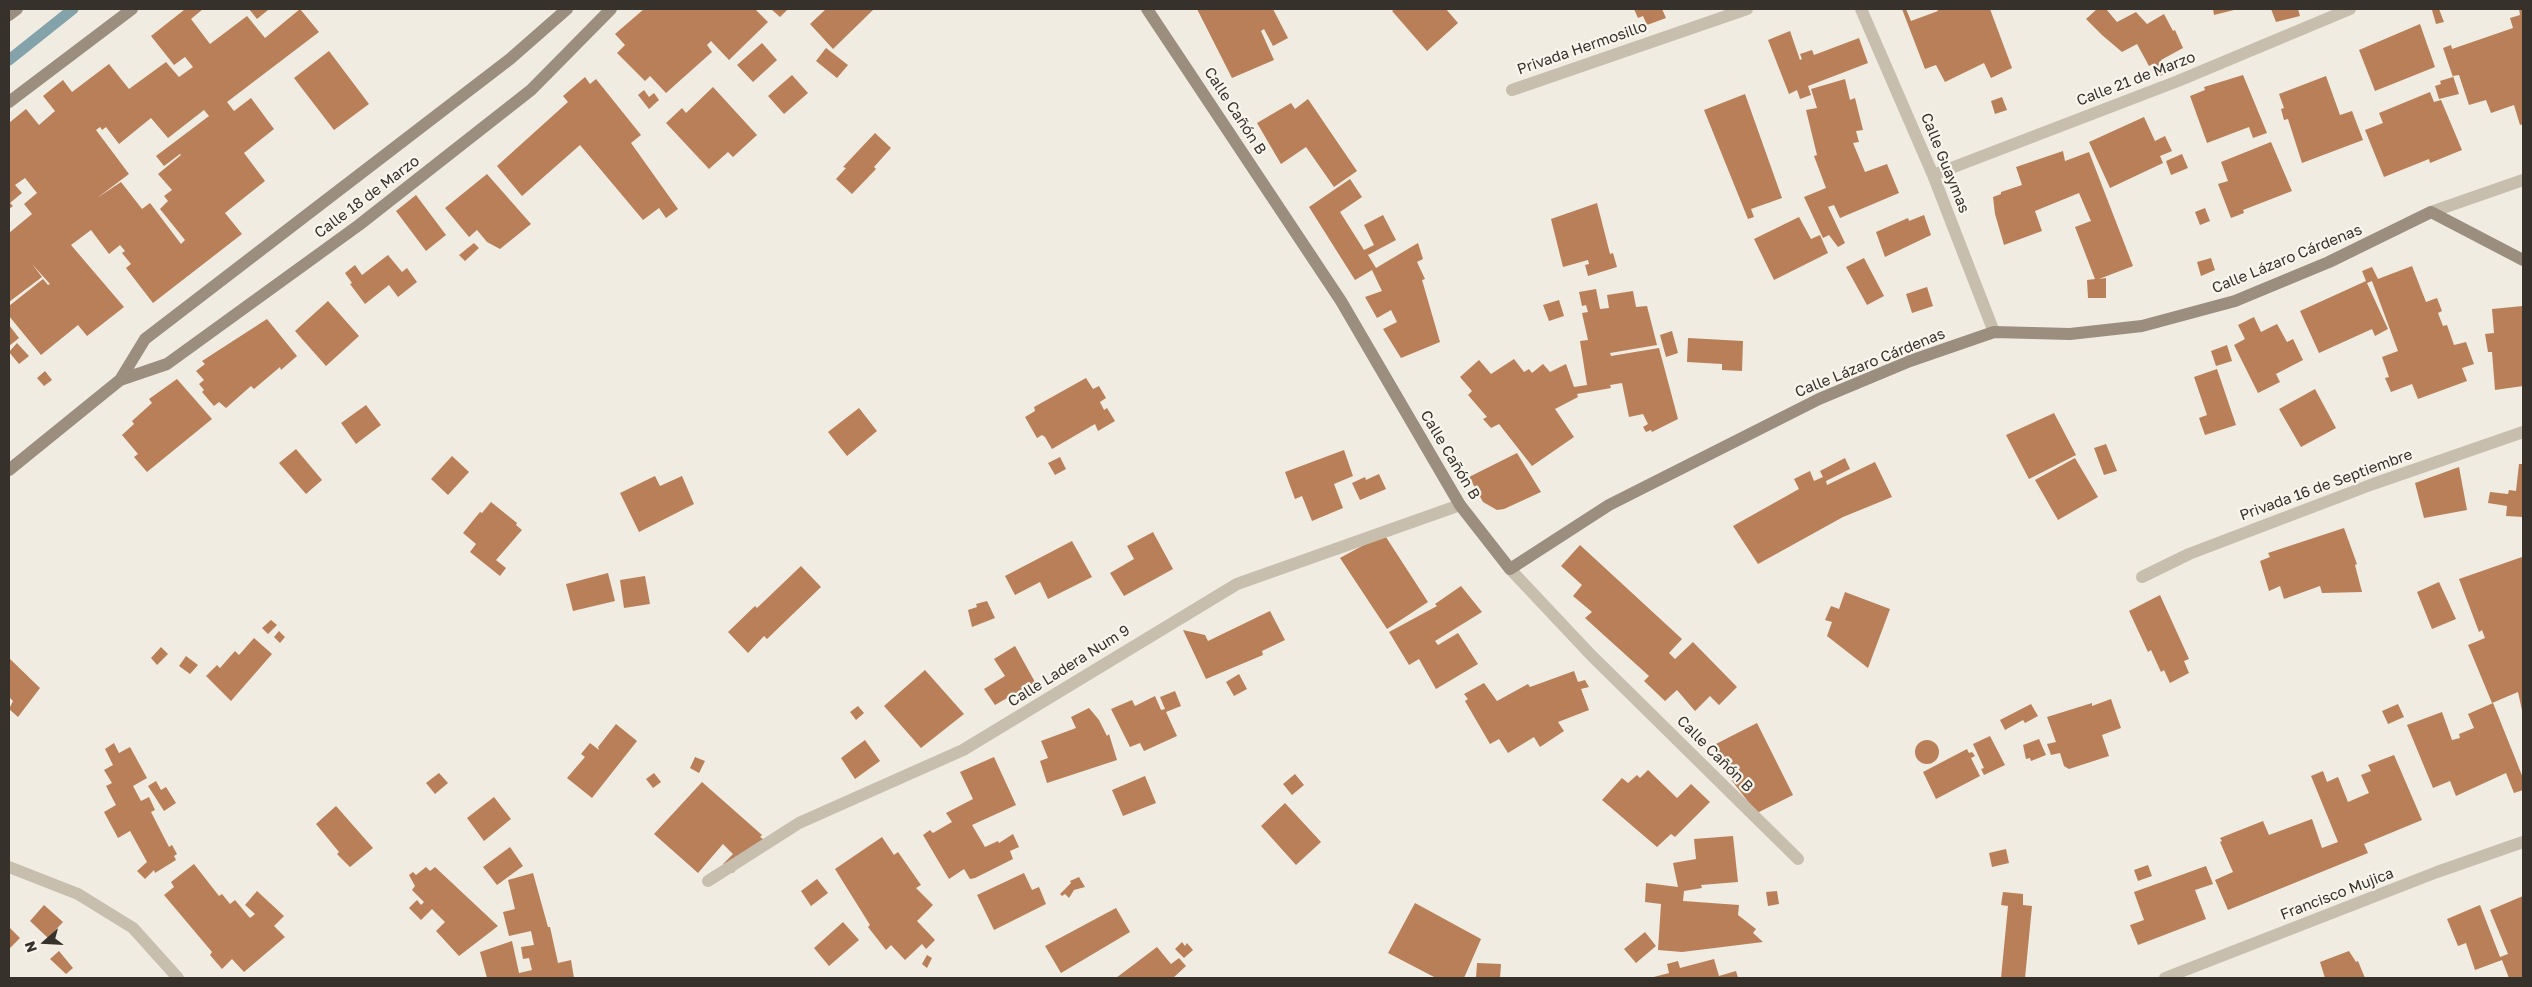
<!DOCTYPE html>
<meta charset="utf-8">
<style>
body{margin:0}
#map{position:relative;width:2532px;height:987px;overflow:hidden;background:#f0ece1;font-family:"Golos Text",sans-serif}
canvas{display:block}
.frame{position:absolute;inset:0;border:10px solid #37312b;pointer-events:none}
.north{position:absolute;left:20px;top:917px;width:50px;height:50px;-webkit-text-stroke:4px #f8f5ed;paint-order:stroke;rotate:251deg;font-size:14px;font-weight:700;line-height:20px;text-align:center;color:#37312b}
.north::after{content:'';display:block;margin:auto;width:18px;height:22px;background:#37312b;clip-path:polygon(50% 0,100% 100%,50% 72%,0 100%)}
</style>
<div id="map">
<canvas width="2532" height="987"></canvas>
<div class="frame"></div>
<div class="north">N</div>
</div>
<script>
const ctx = document.querySelector('canvas').getContext('2d');
ctx.lineJoin = 'round';
const shape = rows => new Path2D(rows.map(r => 'M' + r).join(''));
function strokePath(path, color, width, dash) { ctx.strokeStyle = color; ctx.lineWidth = width; ctx.lineCap = dash ? 'butt' : 'round'; ctx.setLineDash(dash || []); ctx.stroke(path); }
function paint(path, color) { ctx.fillStyle = color; ctx.fill(path, 'evenodd'); }
function label(font, color, halo, rows, align = 'center') {
  ctx.font = font + ' "Golos Text",sans-serif'; ctx.lineWidth = 4.5; ctx.setLineDash([]); ctx.textBaseline = 'middle'; ctx.strokeStyle = halo; ctx.fillStyle = color; for (const [text, x, y, turn = 0] of rows) {
    ctx.save(); ctx.translate(x, y); ctx.rotate((+turn || 0) * Math.PI / 180); ctx.textAlign = isNaN(turn) ? turn : align; if (halo) ctx.strokeText(text, 0, 0); ctx.fillText(text, 0, 0); ctx.restore();
  }
}
const stream = shape([
 [9,60,73,9]
]);
const building = shape([
 [183,9,203,9,191,19,210,44,247,16,265,38,300,9,319,32,227,102,234,111,251,98,274,129,244,153,265,181,225,213,242,234,153,303,126,268,131,264,122,253,125,251,120,245,109,254,91,230,71,245,124,307,87,336,78,325,41,355,9,316,9,306,43,279,48,285,50,284,32,264,42,277,9,302,9,233,32,214,24,204,37,193,25,178,15,185,22,193,10,203,13,206,9,209,9,123,26,109,39,125,55,111,43,96,63,80,72,92,109,64,129,89,166,62,179,77,193,67,185,57,174,65,151,36,184,10],
 [204,110,209,116,156,156,164,166,180,154,181,155,158,174,172,190,164,196,168,201,160,209,185,240,181,244,150,203,142,209,121,182,97,198,129,174,96,130,100,127,102,130,106,127,119,144,151,118,168,138],
 [249,9,267,9,268,10,257,19],
 [644,9,755,9,768,22,729,60,711,41,707,45,712,52,666,93,650,76,645,81,617,53,625,45,615,34],
 [771,9,788,9,780,17],
 [826,9,874,9,833,49,810,24],
 [1197,9,1273,9,1288,38,1273,46,1264,29,1261,31,1274,60,1232,78],
 [1395,9,1446,9,1458,23,1427,51,1392,11],
 [1634,9,1662,9,1666,18,1647,25,1643,16,1638,18],
 [1902,9,1906,9,1911,21,1938,11,1937,9,1990,9,2012,68,1991,78,1984,63,1945,82,1936,65,1925,69],
 [2097,9,2106,9,2117,22,2136,12,2147,24,2164,14,2173,31,2175,30,2183,48,2161,60,2166,73,2158,77,2153,64,2149,66,2137,44,2122,52,2102,35,2086,19],
 [2213,9,2238,9,2214,15],
 [2271,9,2298,9,2300,16,2276,22],
 [2439,9,2444,22,2436,24,2432,10],
 [2519,9,2523,9,2523,124,2520,125,2514,105,2491,113,2486,100,2469,105,2459,75,2453,76,2459,94,2439,99,2435,86,2441,84,2440,81,2453,77,2443,48,2451,45,2452,49,2513,28,2510,18,2520,15],
 [2420,24,2435,67,2375,91,2359,50],
 [1790,31,1800,60,1802,59,1800,54,1812,50,1814,55,1859,38,1868,63,1808,86,1811,95,1800,99,1797,90,1789,94,1768,40],
 [762,43,777,60,753,82,737,65],
 [826,48,848,65,837,78,816,61],
 [329,51,369,104,334,130,294,78],
 [792,75,808,93,784,114,768,96],
 [2243,75,2267,133,2253,138,2249,127,2207,143,2190,96,2205,90,2204,87],
 [2326,76,2340,115,2352,111,2363,140,2302,163,2288,119,2284,120,2281,109,2284,108,2279,94],
 [585,77,590,84,596,79,641,135,631,143,678,209,666,218,659,208,643,220,580,145,522,196,497,166,568,102,563,96],
 [1845,79,1850,100,1855,98,1863,130,1856,131,1859,142,1853,143,1865,172,1887,164,1899,193,1840,218,1834,205,1828,207,1845,243,1838,247,1829,235,1823,238,1804,197,1826,188,1814,156,1817,155,1806,110,1817,108,1811,89],
 [713,87,757,135,733,157,728,152,709,169,666,123,682,108,686,113],
 [644,90,649,97,654,93,659,100,649,109,638,95],
 [2430,92,2434,102,2441,100,2462,150,2430,163,2429,159,2384,177,2365,130,2383,123,2379,113],
 [1745,94,1782,198,1751,209,1754,217,1748,219,1704,110],
 [2002,97,2007,110,1995,114,1991,101],
 [1308,99,1357,171,1334,187,1306,147,1281,164,1257,123,1291,103,1295,109],
 [2144,117,2155,141,2165,136,2172,151,2160,156,2163,163,2110,188,2089,142],
 [875,133,891,148,874,167,876,169,852,194,836,179,846,168,843,167],
 [2271,142,2292,191,2243,210,2244,213,2231,218,2218,184,2228,181,2221,162],
 [2063,151,2065,161,2089,152,2133,266,2099,279,2106,278,2106,298,2088,298,2087,280,2095,279,2075,227,2091,221,2079,193,2035,211,2042,231,2004,245,1995,214,1993,197,2001,194,2001,192,2022,185,2016,167],
 [2182,154,2188,168,2171,175,2166,161],
 [487,174,531,224,500,249,487,242,477,230,469,237,445,208],
 [1350,179,1362,197,1340,212,1364,250,1374,245,1364,225,1383,215,1396,240,1368,255,1376,268,1418,243,1423,259,1417,262,1425,279,1422,280,1440,342,1401,358,1383,329,1397,322,1391,310,1377,318,1365,297,1382,291,1372,270,1355,280,1309,207],
 [416,195,446,235,426,251,396,211],
 [1597,203,1610,254,1613,253,1617,267,1588,276,1585,265,1589,264,1588,260,1563,267,1551,219],
 [2205,208,2210,221,2200,225,2195,212],
 [1924,215,1931,235,1885,257,1876,232,1908,218,1909,221],
 [1799,217,1811,239,1820,235,1828,253,1774,280,1754,239],
 [474,243,479,248,465,261,459,255],
 [388,255,402,272,407,268,417,282,398,297,389,285,365,304,350,284,352,283,345,273,355,265,362,275],
 [1864,258,1884,296,1867,305,1846,267],
 [2211,258,2215,270,2201,276,2197,262],
 [2412,266,2426,302,2437,298,2442,311,2438,313,2443,326,2447,325,2454,345,2466,342,2474,364,2462,368,2467,381,2418,399,2412,384,2391,392,2385,378,2389,377,2382,357,2398,351,2372,281,2367,283,2388,329,2375,336,2372,329,2319,353,2300,311,2366,281,2362,271,2372,267,2378,279],
 [1927,287,1933,306,1912,313,1906,294],
 [1596,289,1600,309,1609,308,1607,295,1633,291,1636,307,1647,306,1657,345,1610,353,1611,356,1659,348,1678,419,1652,432,1651,430,1646,432,1643,427,1648,424,1643,414,1629,417,1622,383,1610,385,1611,388,1577,394,1578,397,1555,409,1574,437,1532,466,1499,424,1491,428,1483,419,1487,417,1468,395,1472,391,1460,377,1479,360,1491,374,1514,359,1524,372,1529,369,1532,373,1543,364,1550,372,1566,364,1574,387,1587,385,1580,341,1588,340,1582,313,1588,312,1586,305,1582,306,1579,292],
 [1559,300,1564,316,1549,321,1543,305],
 [328,301,359,336,326,366,295,331],
 [2523,306,2523,386,2495,390,2492,352,2488,352,2485,334,2494,333,2492,309],
 [2254,317,2261,332,2277,324,2287,342,2293,339,2303,360,2276,374,2280,382,2258,393,2234,345,2245,339,2238,325],
 [267,319,297,356,281,370,280,367,254,389,251,386,226,408,219,402,214,406,202,392,204,390,199,384,204,380,196,371,205,364,202,361],
 [9,325,19,338,9,346],
 [1672,331,1678,353,1666,357,1660,335],
 [1688,338,1743,341,1742,371,1722,370,1722,364,1687,362],
 [17,343,29,356,19,364,9,352],
 [2227,345,2232,361,2216,366,2211,351],
 [2217,369,2236,425,2205,435,2199,418,2207,415,2194,377],
 [45,371,52,380,44,386,37,378],
 [1086,378,1093,389,1099,386,1106,398,1100,402,1104,410,1107,408,1115,421,1098,431,1095,424,1052,449,1045,437,1042,435,1037,438,1025,417,1035,411,1034,407],
 [177,379,212,419,147,472,134,457,138,454,122,435,134,424,132,421,152,403,149,399],
 [2315,389,2336,428,2301,447,2279,409],
 [366,405,381,425,356,444,341,423],
 [859,408,877,431,847,456,828,432],
 [2054,413,2076,455,2029,479,2006,435],
 [2106,444,2117,471,2104,475,2094,448],
 [296,449,322,480,306,494,279,463],
 [1344,450,1353,476,1334,484,1343,508,1312,521,1302,496,1295,499,1285,472],
 [1517,453,1541,492,1504,509,1497,510,1483,502,1469,477],
 [452,456,469,472,448,495,431,479],
 [1060,457,1066,469,1055,475,1048,463],
 [1845,458,1850,469,1826,481,1827,485,1875,462,1892,497,1843,517,1758,564,1733,526,1799,489,1794,479,1810,471,1814,481,1823,477,1820,471],
 [2075,458,2098,497,2058,520,2035,480],
 [2519,464,2523,464,2523,517,2506,516,2507,506,2488,503,2490,492,2508,494,2509,490,2516,491],
 [2459,467,2467,510,2424,518,2415,483],
 [1379,474,1386,489,1360,500,1352,483,1365,477,1366,480],
 [655,476,660,486,682,476,694,504,639,532,620,493],
 [491,502,517,523,516,525,522,530,496,560,506,568,500,576,470,552,476,544,463,533,480,512,482,513],
 [2344,528,2357,564,2355,565,2362,592,2322,593,2320,586,2284,599,2280,586,2269,591,2260,561,2270,557,2268,553],
 [1153,532,1173,569,1124,596,1110,573,1134,559,1127,546],
 [1384,534,1428,602,1387,629,1340,558],
 [1072,541,1092,577,1048,599,1040,582,1015,595,1005,576],
 [1580,545,1682,639,1669,653,1675,659,1693,642,1737,687,1719,705,1710,696,1695,711,1677,690,1665,701,1644,681,1649,676,1585,618,1592,612,1573,596,1582,585,1561,566],
 [2522,557,2523,559,2523,715,2518,692,2492,703,2468,645,2485,638,2482,630,2479,632,2459,579],
 [801,566,821,587,767,639,764,636,748,653,728,632,755,606,757,608],
 [608,573,615,601,573,611,566,584],
 [645,576,650,604,624,608,620,580],
 [2439,582,2456,619,2432,629,2417,592],
 [1461,586,1482,612,1435,641,1438,645,1458,633,1478,664,1436,689,1419,659,1409,665,1389,632,1437,606,1435,604],
 [1845,592,1890,609,1868,668,1827,636,1832,622,1825,620,1831,606,1839,609],
 [2160,595,2189,659,2184,661,2189,673,2170,683,2164,670,2161,672,2151,650,2148,652,2129,611],
 [987,601,995,618,972,627,968,610,977,607,976,604],
 [1270,611,1285,640,1262,651,1263,655,1206,679,1183,630,1205,635,1208,641],
 [271,620,277,625,268,634,262,628],
 [279,631,285,637,280,643,274,637],
 [254,638,272,654,231,701,206,676,217,665,220,668,235,651,239,655],
 [1015,646,1035,682,995,705,984,689,1005,676,994,659],
 [161,647,168,654,157,665,151,658],
 [186,656,198,665,190,674,179,666],
 [9,658,40,688,18,717,9,709,13,701,9,697],
 [925,670,964,714,921,748,884,706],
 [1574,671,1578,682,1585,680,1589,687,1581,689,1589,710,1558,722,1564,731,1540,747,1534,737,1508,753,1499,739,1490,744,1465,701,1468,699,1464,694,1484,683,1497,701,1528,684,1530,687],
 [1239,674,1247,689,1234,696,1226,682],
 [1175,691,1181,706,1166,712,1177,736,1144,751,1140,743,1130,747,1111,709,1132,700,1135,706,1155,696,1161,710,1165,709,1160,697],
 [2111,699,2121,728,2102,735,2109,756,2069,769,2064,766,2060,753,2051,755,2047,744,2056,742,2047,717,2092,703,2092,706],
 [2493,703,2523,778,2523,790,2514,793,2506,773,2456,796,2450,781,2433,788,2407,725,2442,712,2452,740,2460,738,2459,734,2474,728,2468,714],
 [2031,704,2038,716,2025,723,2023,720,2005,730,2000,720],
 [2398,704,2404,717,2388,724,2382,711],
 [858,706,864,713,856,720,850,712],
 [1089,708,1099,720,1107,736,1109,734,1117,760,1047,783,1040,761,1048,758,1041,741,1076,728,1071,717],
 [1757,723,1793,795,1757,813,1729,777,1712,746],
 [616,724,637,741,592,798,567,778,585,757,581,754,590,743,599,750,598,747],
 [1990,736,2005,765,1984,775,1981,769,1984,768,1973,744],
 [2039,739,2046,755,2031,761,2030,758,2026,759,2023,745],
 '1915 752a12 12 0 1 1 24 0a12 12 0 1 1-24 0Z',
 [865,740,880,761,855,779,841,758],
 [114,743,119,753,130,747,147,778,133,786,141,801,149,797,155,810,151,812,169,847,172,845,177,854,174,856,176,860,155,873,154,870,145,879,137,871,147,862,130,831,118,838,104,812,116,805,106,786,112,783,104,770,113,765,105,749],
 [1967,749,1969,753,1972,752,1975,756,1971,758,1980,776,1936,799,1923,772],
 [2394,755,2422,820,2364,844,2368,853,2228,910,2215,880,2233,872,2220,842,2222,841,2220,838,2263,821,2269,835,2312,819,2322,848,2338,842,2311,776,2323,771,2327,782,2338,777,2348,802,2369,793,2361,775,2371,771,2368,765],
 [695,757,705,761,699,773,690,768],
 [994,757,1016,805,972,825,985,847,998,841,999,843,1013,834,1019,847,1010,851,1013,859,975,878,970,879,964,869,949,879,923,835,930,830,933,833,952,822,946,813,973,799,960,772],
 [1648,770,1677,798,1691,784,1710,802,1675,837,1671,834,1657,847,1602,800,1622,778,1628,783,1637,775,1640,778],
 [439,773,448,783,435,794,426,783],
 [654,773,661,782,653,788,646,779],
 [1295,774,1304,785,1292,795,1283,784],
 [1145,776,1156,803,1123,816,1112,790],
 [156,781,161,790,166,787,176,803,164,811,148,786],
 [702,782,762,835,760,837,763,839,733,873,723,864,733,854,723,844,698,873,654,834],
 [494,797,511,819,484,841,467,818],
 [1285,803,1321,842,1296,865,1261,826],
 [336,806,373,848,350,867,337,854,339,852,316,824],
 [1733,836,1738,882,1701,885,1702,888,1684,891,1683,901,1739,905,1738,915,1756,929,1753,933,1763,942,1682,952,1658,950,1661,904,1645,902,1646,883,1678,887,1673,863,1696,859,1694,839],
 [882,837,894,855,898,852,921,885,916,888,933,905,917,921,935,940,926,949,922,944,905,960,891,945,886,950,868,927,870,925,835,869],
 [510,847,523,866,497,885,483,867],
 [2006,849,2009,863,1992,867,1989,853],
 [194,864,219,896,222,894,230,904,235,900,250,918,255,914,245,905,257,891,284,916,274,926,285,937,244,972,232,959,222,969,210,955,212,952,164,895,174,887,171,882],
 [2148,865,2152,876,2138,881,2134,870],
 [2206,866,2213,884,2195,890,2206,919,2138,945,2130,925,2144,920,2134,892],
 [426,867,430,871,435,867,498,926,459,956,436,931,445,922,432,909,421,920,409,908,417,900,421,905,424,902,412,890,415,886,409,875,413,872,416,875],
 [533,873,548,927,550,927,558,963,571,960,574,978,487,978,480,952,512,941,519,973,532,970,529,958,523,959,521,947,534,945,531,931,509,936,503,912,515,909,508,880],
 [1024,873,1032,890,1039,887,1046,904,994,930,977,895],
 [1079,877,1085,887,1074,890,1069,898,1065,894,1062,896,1060,894,1071,883,1070,881],
 [817,879,828,893,811,906,801,891],
 [1777,891,1779,904,1768,906,1766,892],
 [2003,892,2023,894,2023,905,2032,906,2025,978,2001,978,2008,906,2001,905],
 [2523,896,2523,978,2509,978,2502,960,2475,970,2466,943,2458,946,2447,919,2480,905,2500,957,2508,954,2490,910],
 [1415,903,1481,939,1464,978,1436,978,1388,953],
 [44,905,63,922,48,938,30,921],
 [1116,908,1130,932,1061,973,1045,946],
 [843,922,859,940,829,966,814,948],
 [9,927,20,938,9,949],
 [1645,932,1656,946,1636,963,1624,949],
 [1182,942,1185,946,1187,943,1193,950,1184,958,1175,949],
 [1157,947,1171,964,1179,958,1186,966,1173,978,1116,978],
 [59,951,73,968,66,974,50,959],
 [2349,951,2356,962,2358,961,2365,978,2325,978,2320,962],
 [927,955,932,958,927,968,922,964],
 [1714,959,1719,976,1736,971,1738,978,1650,978,1669,973,1667,964,1678,961,1680,968],
 [1477,963,1501,964,1500,978,1476,978]
]);
const street = shape([
 [1861,9,1933,175,1994,332],
 [1512,90,1747,9],
 [1933,175,2178,81,2350,9],
 [2431,212,2523,180],
 [1510,569,1591,655,1798,859],
 [2142,577,2189,554,2252,530,2373,484,2523,432],
 [9,867,78,894,133,928,178,978],
 [708,881,799,823,963,750,1237,584,1460,505],
 [2165,978,2437,872,2523,842]
]);
const secondary = shape([
 [1147,9,1341,301,1460,505,1510,569,1609,505,1819,399,1910,361,1994,332,2070,334,2142,326,2235,301,2329,262,2431,212,2523,260],
 [9,15,17,9],
 [9,102,132,9],
 [120,380,145,339,510,59,567,9],
 [9,470,120,380,167,364,359,225,531,90,611,9]
]);
const streetNames = [
 ["Privada Hermosillo",1582,48,-19],
 ["Calle 21 de Marzo",2136,79,-21],
 ["Calle Cañón B",1235,111,57],
 ["Calle Guaymas",1945,163,68],
 ["Calle 18 de Marzo",367,197,-37],
 ["Calle Lázaro Cárdenas",2287,259,-22],
 ["Calle Lázaro Cárdenas",1870,363,-22],
 ["Calle Cañón B",1450,455,59],
 ["Privada 16 de Septiembre",2326,485,-20],
 ["Calle Ladera Num 9",1069,666,-32],
 ["Calle Cañón B",1715,754,45],
 ["Francisco Mujica",2337,894,-21]
];
strokePath(stream, '#83a2aa', 11);
paint(building, '#b87f58');
strokePath(street, '#c7beae', 12);
strokePath(secondary, '#9b8e7f', 12);
label('15px', '#37312b', '#f8f5ed', streetNames);
</script>
